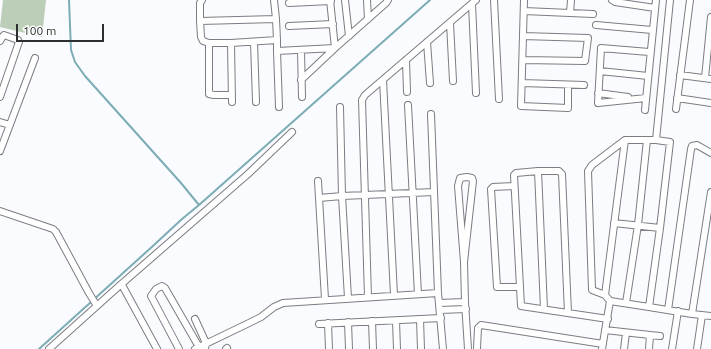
<!DOCTYPE html>
<style>
body{margin:0}
#map{position:relative;width:711px;height:349px;overflow:hidden;background:#f9fbfe;font-family:Ubuntu,sans-serif}
canvas{display:block}
.scale{position:absolute;left:16px;top:24px;width:88px;height:18px;box-sizing:border-box;border:2px solid #2c2e30;border-top:0;padding-left:5px;font-size:12px;line-height:14px;white-space:nowrap;color:#2c2e30;-webkit-text-stroke:3px #fff;paint-order:stroke}
</style>
<div id="map">
<canvas width="711" height="349"></canvas>
<div class="scale">100 m</div>
</div>
<script>
const ctx = document.querySelector('canvas').getContext('2d');
ctx.lineJoin = 'round';
function paint(path, color) { ctx.fillStyle = color; ctx.fill(path, 'evenodd'); }
const shape = rows => new Path2D(rows.map(r => 'M' + r).join(''));
function strokePath(path, color, width, dash) { ctx.strokeStyle = color; ctx.lineWidth = width; ctx.lineCap = dash ? 'butt' : 'round'; ctx.setLineDash(dash || []); ctx.stroke(path); }
const green = shape([
 [3,0,46,0,42,37,0,27]
]);
const stream = shape([
 [69,0,71,50,75,62,85,76,181,183,199,205],
 [39,349,154,245,182,219,199,205,430,0]
]);
const minor = shape([
 [202,0,200,3,200,21,201,37,203,41,209,43,231,43,277,40,277,51,335,48,386,3,388,0],
 [345,0,349,36],
 [367,0,368,19],
 [494,0,499,99],
 [524,0,521,106,568,108,568,85],
 [612,0,615,2,655,8],
 [289,3,331,1],
 [472,4,476,93],
 [524,11,593,14],
 [570,13,571,0],
 [276,19,277,40],
 [200,21,276,19,274,0],
 [450,23,453,81],
 [596,25,652,30],
 [289,26,333,24],
 [0,41,3,36,4,35,18,40,19,42,0,97],
 [254,42,256,102],
 [427,42,430,83],
 [209,43,209,94,214,95,232,95],
 [231,43,232,102],
 [301,50,302,97],
 [277,51,279,107],
 [406,60,407,92],
 [523,60,585,61,588,38,523,36],
 [600,71,648,76],
 [680,75,711,79],
 [705,78,711,17],
 [301,80,335,48,330,0],
 [383,80,394,295],
 [522,83,584,85],
 [598,93,628,97],
 [646,98,598,103,601,48,649,52],
 [677,98,711,103],
 [408,105,418,294],
 [340,107,342,196,348,298],
 [676,109,690,0],
 [645,110,656,0],
 [431,114,438,293,443,349],
 [0,122,10,125],
 [656,140,670,0],
 [0,151,35,58],
 [538,171,516,173,514,175,521,306,608,319],
 [318,181,319,198],
 [514,186,493,187,491,189,497,287,519,287],
 [0,211,53,229,56,232,89,293,97,306],
 [614,223,660,228],
 [464,262,473,181,472,178,467,177,460,178,458,186,464,262,465,302,468,349],
 [122,285,157,349],
 [605,295,625,140],
 [368,297,362,100,365,95,476,0],
 [325,299,319,198,342,196,434,192],
 [439,303,465,302],
 [626,303,638,225,647,140],
 [649,307,660,228,670,142,656,140,625,140,592,165,588,171,592,290,605,295,610,301,649,307,692,314,711,316],
 [544,309,538,171,559,171,562,174,568,313],
 [440,310,466,309],
 [668,310,691,149,692,146,697,145,711,153],
 [692,314,711,192],
 [195,319,206,343,205,349],
 [420,319,421,349],
 [372,321,373,349],
 [396,321,397,349],
 [348,322,349,349],
 [328,323,329,349],
 [319,324,441,318],
 [605,330,650,335,649,349],
 [650,335,660,336],
 [477,348,478,328,481,325,603,344],
 [49,349,118,287,248,174,292,132],
 [179,349,151,296,156,289,162,286,165,288,199,347],
 [195,349,249,323,261,317,274,307,283,303,438,293],
 [226,349,227,348],
 [602,349,610,301],
 [624,349,626,333],
 [672,349,678,311],
 [697,349,702,315]
]);
paint(green, '#bccdb8');
strokePath(stream, '#7cacb4', 2);
strokePath(minor, '#7a7d82', 8);
strokePath(minor, '#fff', 6);
</script>
